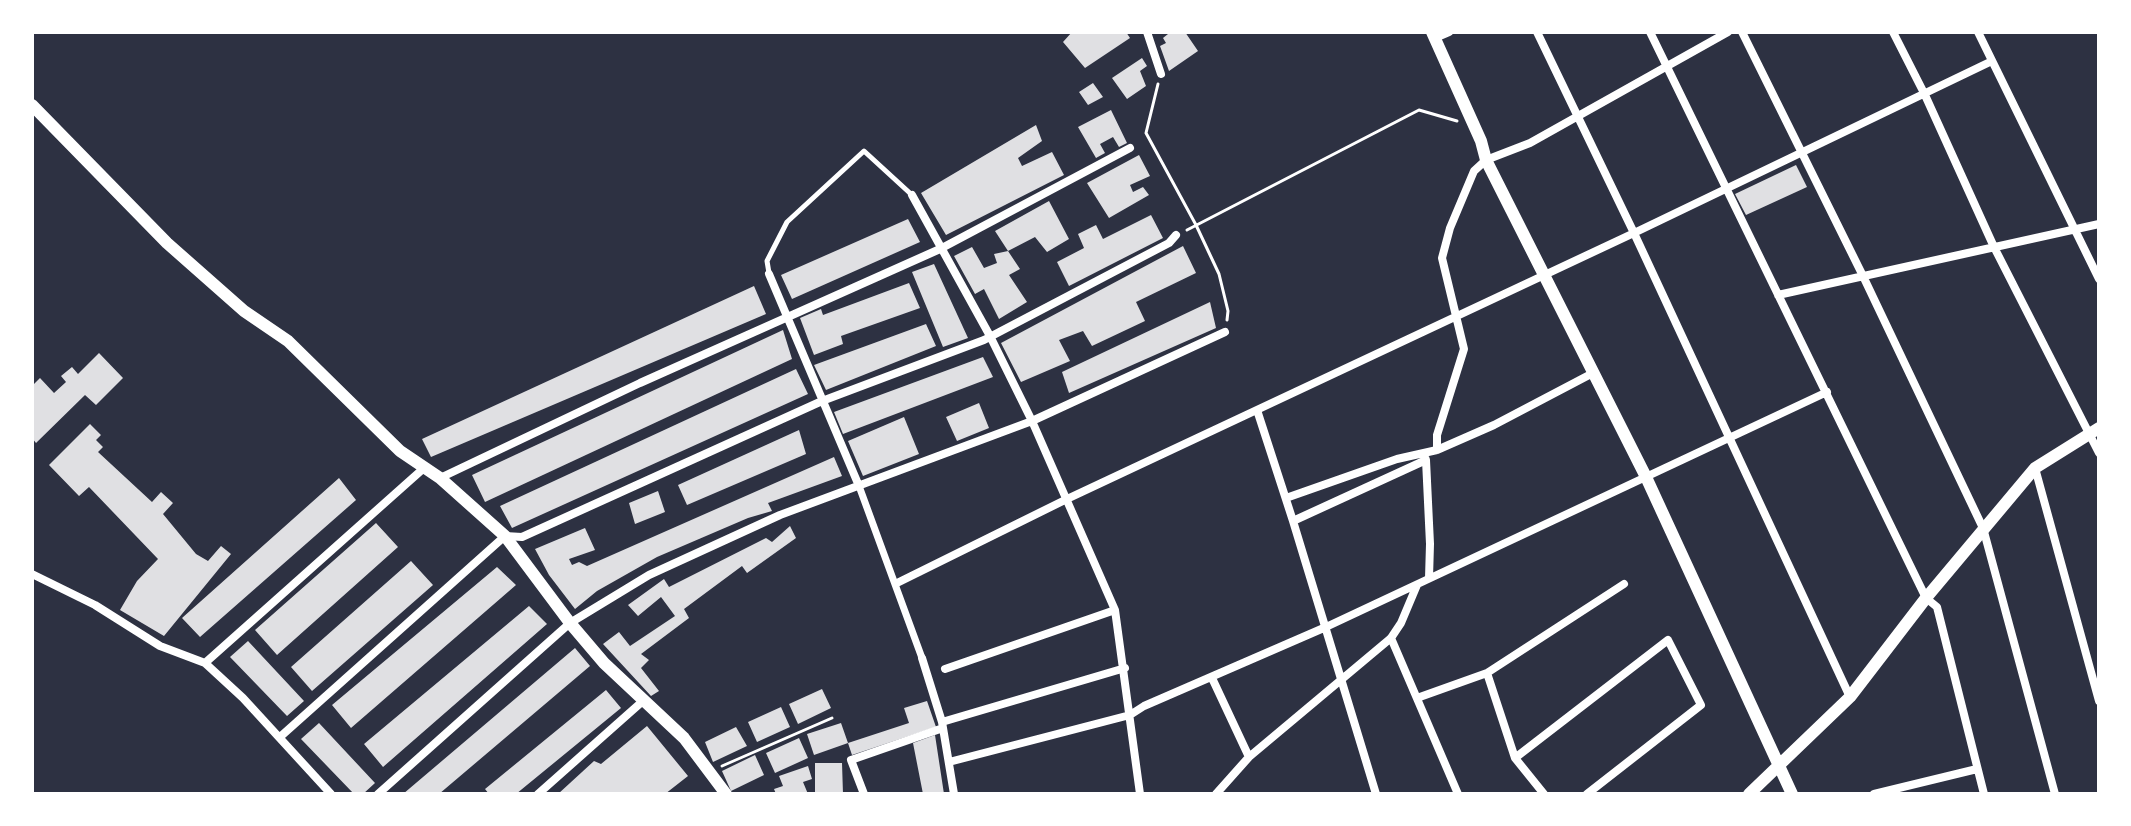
<!DOCTYPE html>
<style>
body{margin:0}
#map{position:relative;width:2131px;height:826px;overflow:hidden;background:#2d3142;font-family:"Source Sans 3",sans-serif}
canvas{display:block}
.frame{position:absolute;inset:0;border:34px solid #fff;pointer-events:none}
</style>
<div id="map">
<canvas width="2131" height="826"></canvas>
<div class="frame"></div>
</div>
<script>
const ctx = document.querySelector('canvas').getContext('2d');
ctx.lineJoin = 'round';
function paint(path, color) { ctx.fillStyle = color; ctx.fill(path, 'evenodd'); }
const shape = rows => new Path2D(rows.map(r => 'M' + r).join(''));
function strokePath(path, color, width, dash) { ctx.strokeStyle = color; ctx.lineWidth = width; ctx.lineCap = dash ? 'butt' : 'round'; ctx.setLineDash(dash || []); ctx.stroke(path); }
const building = shape([
 [1072,32,1126,32,1130,38,1085,68,1063,42],
 [1167,32,1185,32,1198,51,1169,71,1160,46,1166,43,1163,38,1168,34],
 [1142,58,1147,66,1140,71,1146,86,1127,99,1112,78],
 [1093,83,1103,97,1088,105,1079,92],
 [1111,110,1127,143,1119,147,1113,137,1100,144,1105,153,1096,158,1078,127],
 [1036,125,1042,141,1018,158,1022,166,1052,152,1064,175,946,235,921,193],
 [1139,155,1150,176,1130,185,1133,192,1143,187,1149,195,1109,218,1087,183],
 [1796,165,1807,187,1746,215,1735,194],
 [1049,201,1069,239,1047,252,1035,237,1008,251,995,231],
 [1151,215,1163,238,1069,286,1057,262,1084,248,1078,234,1096,225,1103,239],
 [908,219,920,242,792,299,781,275],
 [1183,246,1196,273,1136,302,1145,321,1092,346,1083,331,1059,340,1070,361,1021,382,1001,343],
 [972,247,984,268,997,263,994,254,1008,251,1020,269,1009,275,1027,302,999,319,984,289,975,294,954,256],
 [934,264,968,338,943,347,912,272],
 [909,283,920,308,841,336,843,344,814,355,800,318,821,309,823,315],
 [754,286,766,314,431,457,422,439],
 [1210,302,1216,328,1069,393,1062,372],
 [926,324,936,346,826,390,814,365],
 [783,330,792,359,485,502,472,475],
 [99,353,123,378,96,405,85,395,36,443,32,438,32,386,40,378,54,393,66,382,61,376,72,367,78,374],
 [983,357,993,377,843,434,834,412],
 [796,369,808,394,512,528,500,506],
 [979,403,989,428,957,441,946,417],
 [904,417,919,454,863,476,848,441],
 [90,424,101,435,96,440,103,447,98,452,152,502,161,492,173,503,163,514,196,554,208,561,221,546,231,554,164,636,120,610,137,581,158,559,89,487,79,496,49,465],
 [799,430,806,454,687,505,678,485],
 [834,457,842,476,768,503,772,511,748,518,657,557,597,591,575,609,549,575,535,549,585,528,595,550,569,559,572,565,579,562,587,566],
 [339,478,356,500,200,637,182,618],
 [658,491,665,512,635,524,629,503],
 [376,523,398,547,277,655,255,630],
 [790,526,796,538,747,573,742,566,684,609,689,618,641,654,649,660,641,668,659,691,651,696,603,644,619,632,630,646,675,616,661,597,638,616,628,605,664,579,669,587,766,538,772,542],
 [411,561,433,585,312,691,291,667],
 [497,567,516,585,351,728,332,705],
 [529,606,547,624,383,767,364,744],
 [248,641,304,701,287,716,230,657],
 [575,648,590,666,439,794,403,794],
 [822,689,831,708,798,724,789,704],
 [606,690,621,708,516,794,489,794,485,789],
 [927,701,936,727,852,755,848,743,909,723,904,708],
 [781,707,790,727,757,742,748,722],
 [319,723,375,783,363,794,354,794,301,739],
 [841,723,848,743,814,755,807,734],
 [647,726,688,776,665,794,558,794,594,761,601,764],
 [736,727,747,746,713,762,705,742],
 [935,735,944,794,923,794,913,743],
 [799,738,808,758,775,773,766,753],
 [755,755,764,775,731,791,722,771],
 [815,763,842,763,843,794,815,792],
 [808,766,812,779,803,782,808,794,776,794,774,789,783,786,779,776]
]);
const path = shape([
 [1158,84,1146,133,1196,225,1219,274,1228,311,1227,320],
 [1187,230,1419,110,1457,121],
 [722,766,832,718]
]);
const service = shape([
 [769,273,767,261,787,222,864,151,912,195]
]);
const pedestrian = shape([
 [859,486,922,658]
]);
const minor = shape([
 [1147,32,1161,74],
 [1537,32,1634,233,1850,697],
 [1650,32,1926,598,1937,607,1984,794],
 [1742,32,1863,276,1983,528,2055,794],
 [1893,32,1925,95,1994,247,2099,453],
 [1978,32,2099,279],
 [1435,38,1449,32],
 [912,195,990,336,1032,421,1115,610,1140,794],
 [769,274,859,486],
 [1778,295,2099,224],
 [1257,410,1293,521,1376,794],
 [1437,450,1437,435,1464,349,1442,258,1450,228,1474,171,1486,160,1530,143,1728,32],
 [1426,460,1430,544,1429,578],
 [2035,468,2099,701],
 [440,478,640,383,940,249,1130,148],
 [1286,498,1397,459,1437,450,1494,425,1593,373],
 [1293,521,1426,460,1424,454],
 [32,574,95,605,160,646,205,663,243,698,331,794],
 [897,583,1067,499,1634,233,1992,61],
 [1391,638,1458,794],
 [922,658,942,722,954,794],
 [205,663,424,468],
 [945,669,1115,610],
 [1487,673,1515,758,1544,794],
 [1212,678,1249,757],
 [1417,698,1487,673,1624,584],
 [942,722,1125,668],
 [280,737,505,536,522,537,822,401,984,340,1169,243,1176,235],
 [1515,758,1668,640,1701,705,1587,794],
 [949,762,1130,715,1144,706,1326,627,1827,392],
 [378,794,570,623,649,575,780,515,1032,421,1225,332],
 [538,794,644,700],
 [864,794,851,760,943,728],
 [1216,794,1249,757,1391,638,1401,623,1417,585],
 [1874,794,1977,769]
]);
const tertiary = shape([
 [1432,32,1481,141,1486,160,1646,477,1792,794],
 [32,105,167,243,244,311,288,341,400,451,440,478,505,536,570,623,604,663,684,738,726,794],
 [1749,794,1850,697,1926,598,2035,468,2099,428]
]);
paint(building, '#e0e0e3');
strokePath(path, '#fff', 3);
strokePath(service, '#fff', 5);
strokePath(pedestrian, '#fff', 7);
strokePath(minor, '#fff', 8);
strokePath(tertiary, '#fff', 12);
</script>
